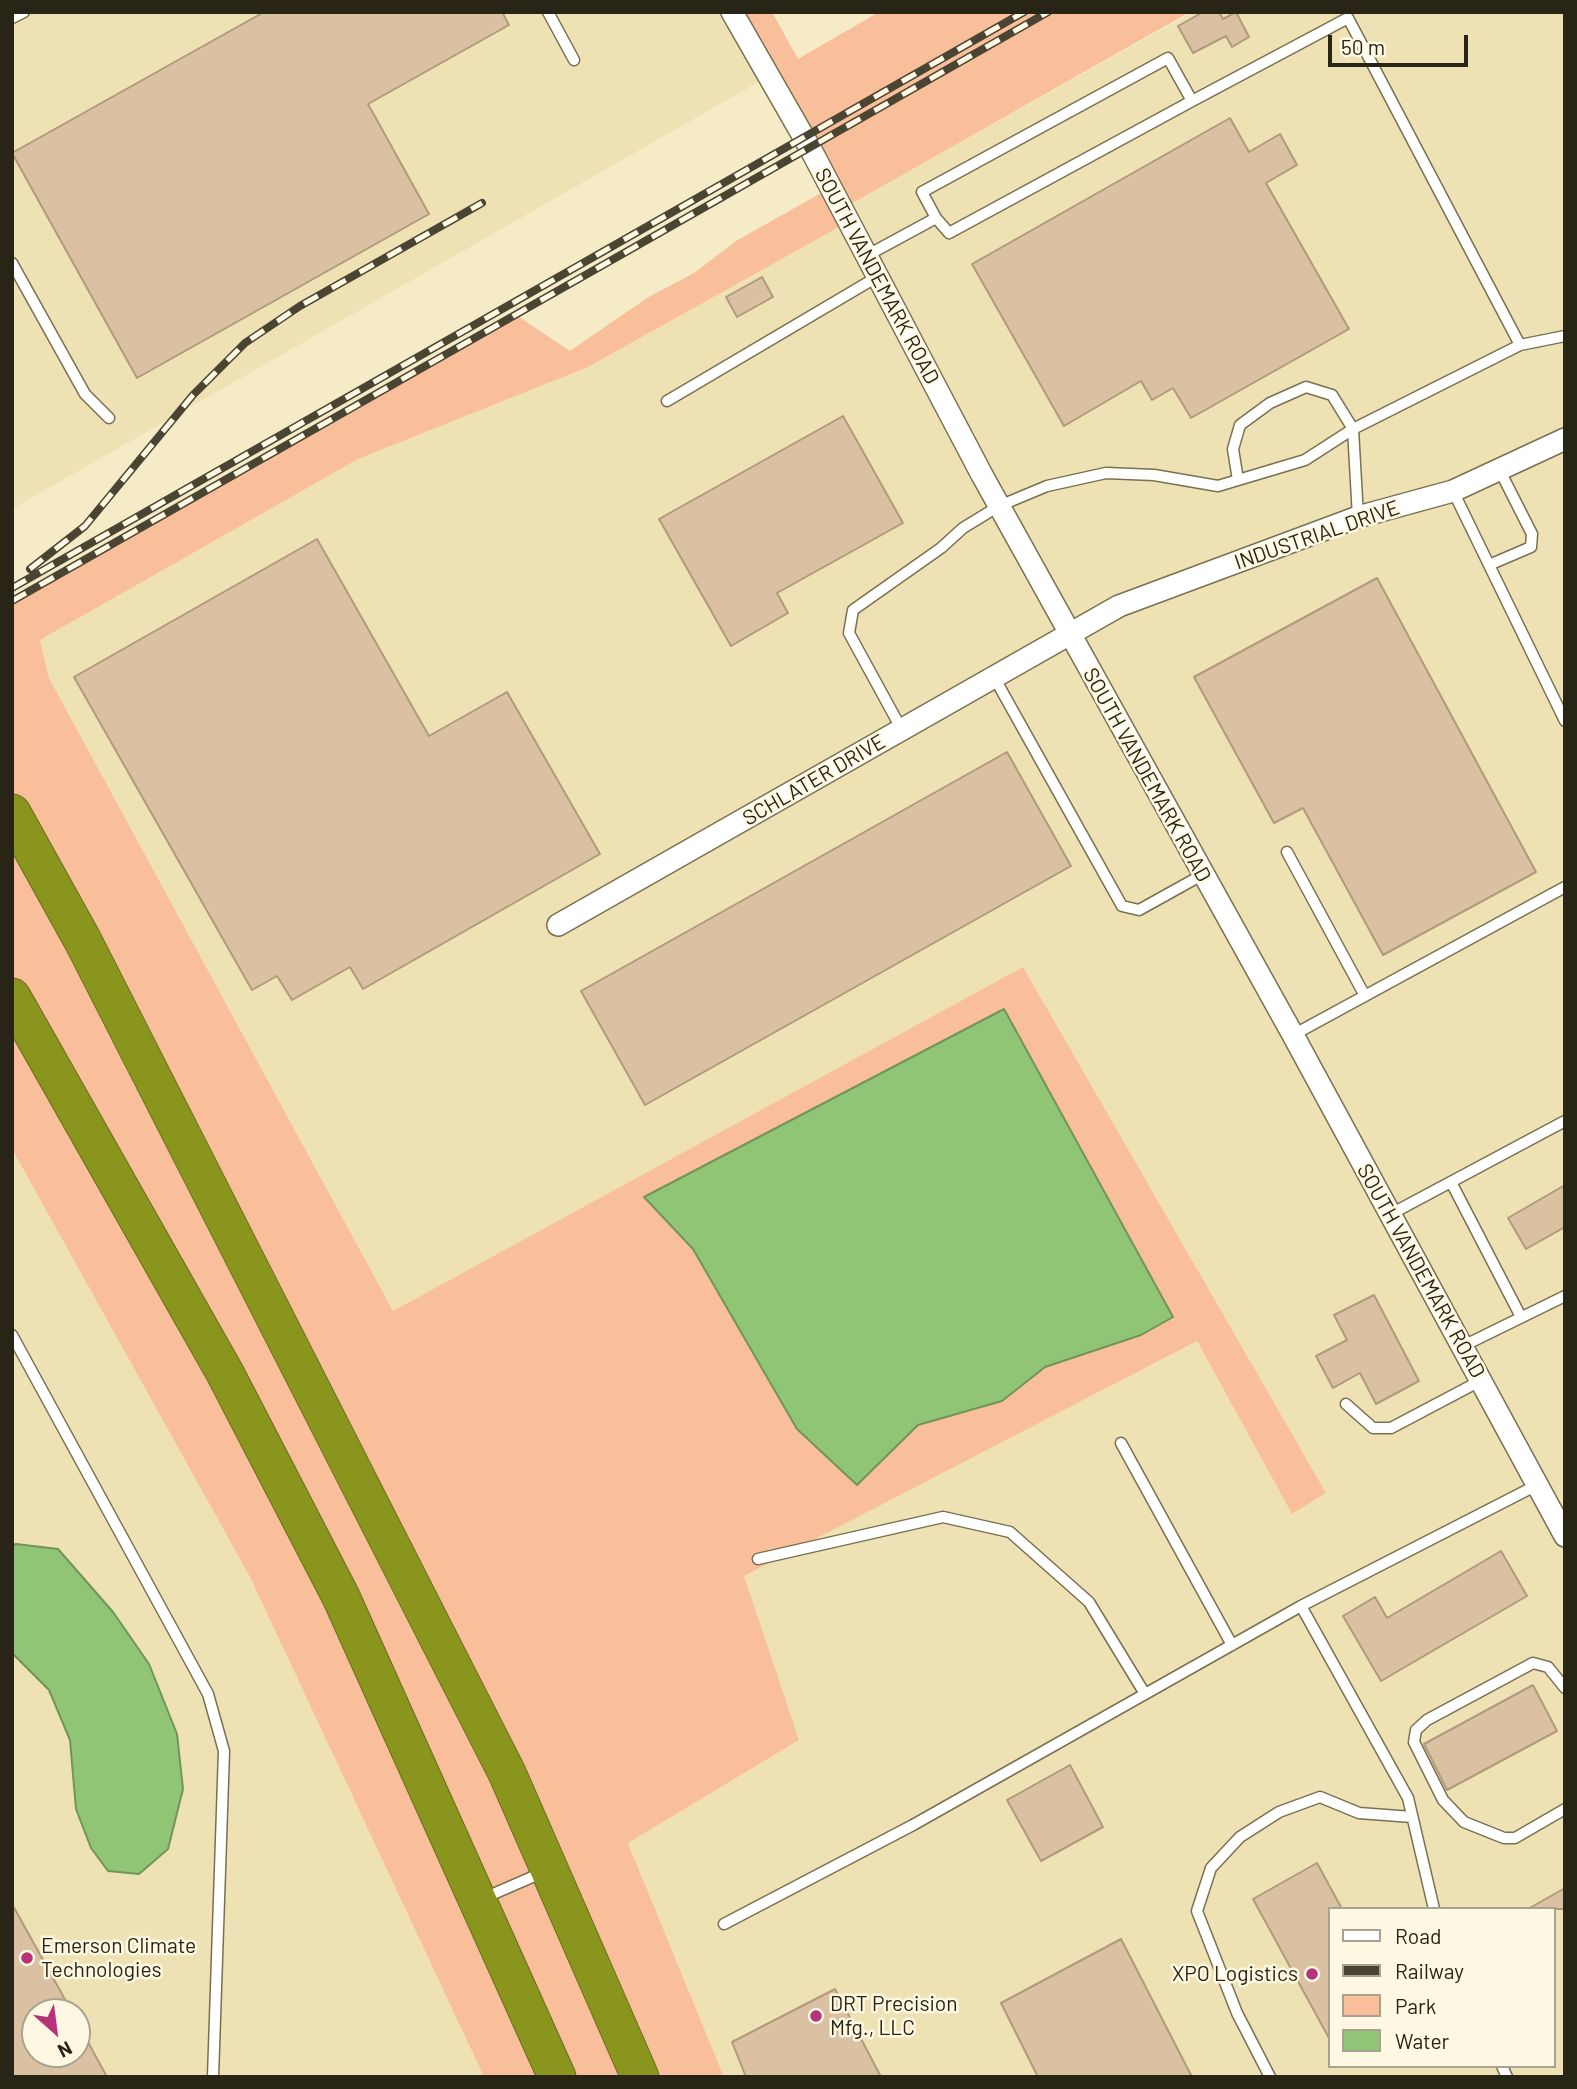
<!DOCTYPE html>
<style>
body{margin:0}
#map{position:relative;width:1577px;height:2089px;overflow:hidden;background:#f5ebc6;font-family:Barlow,sans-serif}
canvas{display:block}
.frame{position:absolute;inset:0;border:14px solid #282416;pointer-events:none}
.legend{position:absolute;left:1328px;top:1907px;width:228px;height:161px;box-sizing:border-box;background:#fef8e2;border:2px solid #a8a390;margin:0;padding:9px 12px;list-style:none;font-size:21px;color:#282416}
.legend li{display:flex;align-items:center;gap:14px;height:35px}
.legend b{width:35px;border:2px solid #a8a390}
.north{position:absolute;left:21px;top:1998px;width:70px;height:70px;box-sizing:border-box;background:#fef8e2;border:2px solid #a8a390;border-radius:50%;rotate:152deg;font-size:19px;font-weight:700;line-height:28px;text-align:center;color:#282416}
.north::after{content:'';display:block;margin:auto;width:24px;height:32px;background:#b63279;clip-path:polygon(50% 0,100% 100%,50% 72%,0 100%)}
.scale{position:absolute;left:1328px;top:35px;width:140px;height:32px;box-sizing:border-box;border:4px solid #282416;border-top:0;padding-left:9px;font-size:21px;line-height:24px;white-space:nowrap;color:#282416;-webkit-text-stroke:5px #fef8e2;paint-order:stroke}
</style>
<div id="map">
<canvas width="1577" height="2089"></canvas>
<div class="frame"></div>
<ul class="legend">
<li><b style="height:9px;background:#fff"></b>Road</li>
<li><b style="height:9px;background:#4a4533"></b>Railway</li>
<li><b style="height:19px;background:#f9bf9a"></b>Park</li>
<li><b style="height:19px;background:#90c575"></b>Water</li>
</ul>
<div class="north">N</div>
<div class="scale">50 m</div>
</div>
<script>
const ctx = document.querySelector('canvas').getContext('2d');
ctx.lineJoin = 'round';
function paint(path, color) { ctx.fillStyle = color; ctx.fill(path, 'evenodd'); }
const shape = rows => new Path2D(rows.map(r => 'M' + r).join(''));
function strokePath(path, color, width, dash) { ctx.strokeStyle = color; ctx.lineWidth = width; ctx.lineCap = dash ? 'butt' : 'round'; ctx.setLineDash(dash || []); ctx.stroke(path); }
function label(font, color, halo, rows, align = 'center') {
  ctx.font = font + ' Barlow,sans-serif'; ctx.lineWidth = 5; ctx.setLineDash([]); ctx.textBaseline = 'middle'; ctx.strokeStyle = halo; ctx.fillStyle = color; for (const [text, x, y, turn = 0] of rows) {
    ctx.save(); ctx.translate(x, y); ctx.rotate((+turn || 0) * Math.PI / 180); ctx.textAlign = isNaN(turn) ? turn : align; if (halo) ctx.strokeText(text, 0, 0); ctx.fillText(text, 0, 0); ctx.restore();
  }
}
const built = shape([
 [12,12,732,12,769,76,12,509],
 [1193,12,1565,12,1565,2077,724,2077,628,1842,799,1740,743,1576,1197,1341,1292,1514,1326,1493,1022,968,393,1312,49,678,40,640,358,459,588,367,848,222,841,209],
 [1330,1909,1554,1909,1554,2066,1330,2066],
 [12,1149,250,1577,484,2077,12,2077],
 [35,2012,77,2012,77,2054,35,2054]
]);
const green = shape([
 [732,12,772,12,798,59,879,12,1190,12,842,209,848,222,588,367,358,459,40,640,49,678,393,1311,1023,967,1326,1493,1292,1514,1197,1341,744,1576,799,1740,628,1843,724,2077,484,2077,250,1577,12,1149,12,601,516,315,570,351,647,298,694,273,736,241,830,188],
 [645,1197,1141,1335,1045,1367,1002,1401,918,1425,857,1485,797,1429,693,1249]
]);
const water = shape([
 [1004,1009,1173,1317,1141,1335,1045,1367,1002,1401,918,1425,857,1485,797,1429,693,1249,644,1197,1004,1009],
 [16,1544,58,1549,113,1612,149,1664,177,1734,183,1789,168,1849,139,1874,108,1871,91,1848,76,1809,70,1740,49,1690,12,1653,12,1546,16,1544]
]);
const building = shape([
 [264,12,502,12,509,25,368,104,429,214,137,378,12,153,264,12],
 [1203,12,1219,12,1223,19,1236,12,1249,37,1232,47,1226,36,1193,53,1178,26,1203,12],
 [1230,118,1249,152,1280,134,1297,165,1266,183,1349,329,1191,418,1173,388,1152,400,1141,381,1064,426,972,264,1230,118],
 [762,277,773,297,737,317,726,297,762,277],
 [843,416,903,523,777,593,788,613,731,646,659,519,843,416],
 [317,539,429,736,507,692,600,854,363,989,350,967,292,1000,277,976,252,990,74,677,317,539],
 [1377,578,1536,872,1383,955,1303,808,1274,823,1194,677,1377,578],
 [1007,752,1071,866,645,1105,581,991,1007,752],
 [1565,1185,1565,1227,1526,1249,1508,1218,1565,1185],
 [1374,1295,1419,1381,1376,1404,1360,1373,1333,1388,1316,1356,1347,1340,1334,1315,1374,1295],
 [1501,1551,1527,1596,1381,1681,1343,1616,1375,1597,1387,1618,1501,1551],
 [1533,1685,1557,1731,1447,1790,1424,1744,1533,1685],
 [1070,1765,1103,1827,1041,1861,1007,1800,1070,1765],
 [1317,1863,1342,1909,1330,1909,1330,2040,1253,1899,1317,1863],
 [1565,1888,1565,1909,1528,1909,1565,1888],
 [12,1904,72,2012,35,2012,35,2054,77,2054,77,2022,107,2077,12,2077,12,1904],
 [1121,1939,1192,2077,1038,2077,1001,2003,1121,1939],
 [835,1989,881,2077,746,2077,732,2042,835,1989]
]);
const service = shape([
 [548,12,574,60],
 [12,18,24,12],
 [936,218,949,233,1192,101],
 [866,256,936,218,922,192,1168,58,1192,101,1348,18,1520,345],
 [12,263,85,394,109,418],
 [667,401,877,277],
 [1238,480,1233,449,1240,425,1270,403,1306,387,1332,395,1353,429,1358,517],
 [1453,491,1565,721],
 [1489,565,1531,547,1532,534,1500,471],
 [994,677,1122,906,1139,910,1202,875],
 [902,730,849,633,853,610,941,548,963,528,999,506,1047,486,1106,473,1154,475,1218,486,1305,460,1353,429,1520,345,1565,336],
 [1287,852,1365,996],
 [1293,1035,1565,887],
 [1451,1182,1521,1317],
 [1389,1215,1565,1121],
 [12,1335,208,1694,224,1751,213,2077],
 [1461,1347,1565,1296],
 [1346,1404,1373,1428,1391,1428,1480,1381],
 [1121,1443,1232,1645],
 [758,1559,943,1517,1010,1532,1089,1602,1145,1694],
 [1565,1688,1548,1667,1533,1663,1427,1720,1416,1730,1414,1742,1443,1800,1464,1822,1504,1838,1515,1838,1565,1809],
 [484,1898,546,1871],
 [1434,1909,1408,1798,1301,1606,1537,1485],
 [724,1924,913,1825,1301,1606],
 [1502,2066,1507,2077],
 [1270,2077,1237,2013,1197,1911,1211,1868,1240,1837,1279,1812,1320,1797,1359,1813,1412,1817]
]);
const minor = shape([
 [732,12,810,148,982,475,1293,1035,1565,1536],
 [558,925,1119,606,1358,517,1453,491,1565,439]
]);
const motorway = shape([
 [12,813,83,941,507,1773,640,2077],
 [12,997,225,1373,341,1597,557,2077]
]);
const rail = shape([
 [30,569,85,526,193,395,245,343,300,306,482,203],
 [12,588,1024,12],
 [12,601,1048,12]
]);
const markers = [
 [27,1958,7,"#b63279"],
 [1312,1974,7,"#b63279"],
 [816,2016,7,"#b63279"]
];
const streetNames = [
 ["SOUTH VANDEMARK ROAD",877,276,62],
 ["INDUSTRIAL DRIVE",1317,535,-19],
 ["SOUTH VANDEMARK ROAD",1147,775,61],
 ["SCHLATER DRIVE",814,780,-30],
 ["SOUTH VANDEMARK ROAD",1421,1271,61]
];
const poiNames = [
 ["Emerson Climate",41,1946],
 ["Technologies",41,1970],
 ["XPO Logistics",1298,1974,"right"],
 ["DRT Precision",830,2004],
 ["Mfg., LLC",830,2028]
];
paint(built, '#eee2b5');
paint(green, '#f9bf9a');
paint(water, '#90c575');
strokePath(water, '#719558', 2);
paint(building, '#d9c1a2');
strokePath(building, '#b19a7c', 2);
strokePath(service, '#79704f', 13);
strokePath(minor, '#79704f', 24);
strokePath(motorway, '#686d1b', 39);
strokePath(service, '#fff', 10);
strokePath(minor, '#fff', 21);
strokePath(motorway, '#8a951d', 37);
strokePath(rail, '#4a4533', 8);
strokePath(rail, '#fef8e2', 5, [16]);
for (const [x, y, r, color] of markers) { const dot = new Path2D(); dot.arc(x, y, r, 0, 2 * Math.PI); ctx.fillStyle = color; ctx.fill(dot); strokePath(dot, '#fef8e2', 2.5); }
label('21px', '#282416', '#fef8e2', streetNames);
label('21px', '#282416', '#fef8e2', poiNames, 'left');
</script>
